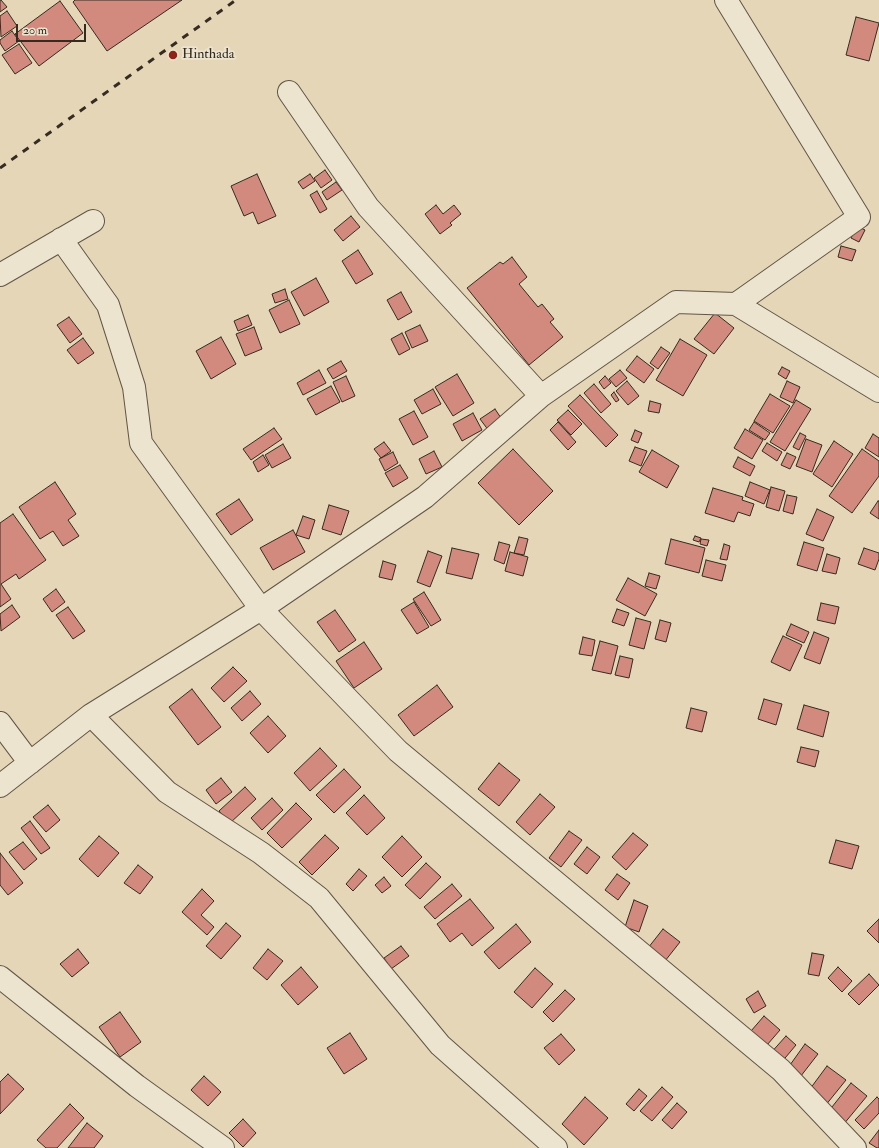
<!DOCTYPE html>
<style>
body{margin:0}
#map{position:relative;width:879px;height:1148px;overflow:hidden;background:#e4d6b7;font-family:"IM FELL Double Pica",serif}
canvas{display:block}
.scale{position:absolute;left:16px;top:24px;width:70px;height:18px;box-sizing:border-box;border:2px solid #352b20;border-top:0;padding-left:5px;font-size:12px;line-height:14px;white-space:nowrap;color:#352b20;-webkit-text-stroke:3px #ede4d0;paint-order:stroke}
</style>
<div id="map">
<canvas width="879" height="1148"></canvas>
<div class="scale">20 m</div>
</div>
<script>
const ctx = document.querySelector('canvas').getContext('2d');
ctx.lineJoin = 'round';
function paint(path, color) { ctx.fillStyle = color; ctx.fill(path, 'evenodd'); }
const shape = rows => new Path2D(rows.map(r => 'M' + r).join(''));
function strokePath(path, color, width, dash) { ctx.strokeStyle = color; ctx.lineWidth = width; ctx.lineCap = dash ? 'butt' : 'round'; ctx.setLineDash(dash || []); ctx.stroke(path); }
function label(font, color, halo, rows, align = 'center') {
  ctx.font = font + ' "IM FELL Double Pica",serif'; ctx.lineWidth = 3.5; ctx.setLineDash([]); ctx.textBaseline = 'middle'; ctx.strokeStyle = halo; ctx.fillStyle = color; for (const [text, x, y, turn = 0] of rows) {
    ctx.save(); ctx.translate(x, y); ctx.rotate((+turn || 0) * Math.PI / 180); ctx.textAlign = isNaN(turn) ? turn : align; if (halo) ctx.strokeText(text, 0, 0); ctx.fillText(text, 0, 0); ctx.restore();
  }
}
const building = shape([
 [0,0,1,0,7,7,0,12,0,0],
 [75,0,182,0,107,51,73,2,75,0],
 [60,1,83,33,39,66,15,34,60,1],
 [7,11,17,26,1,37,0,16,7,11],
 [856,17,879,23,869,61,846,55,856,17],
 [12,31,19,41,5,51,0,43,0,40,12,31],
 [19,44,32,63,15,74,2,55,19,44],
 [325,170,332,180,321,188,314,178,325,170],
 [257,174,276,216,258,224,253,212,244,216,231,186,257,174],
 [310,174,315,181,303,189,298,182,310,174],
 [336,182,342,190,327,200,322,192,336,182],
 [317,191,327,209,320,213,310,195,317,191],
 [436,205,443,214,454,205,461,214,450,223,452,225,440,234,425,214,436,205],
 [351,216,360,227,343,241,334,230,351,216],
 [857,226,865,230,859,242,851,238,857,226],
 [841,246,856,250,852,261,838,257,841,246],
 [358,250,373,274,356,284,342,261,358,250],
 [512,257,527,277,519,284,538,307,542,304,554,319,550,322,563,337,529,365,467,288,500,262,503,264,512,257],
 [316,278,329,302,304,316,291,292,316,278],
 [285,289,288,299,275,303,272,294,285,289],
 [401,292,412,312,398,320,387,300,401,292],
 [289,300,300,324,280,333,269,310,289,300],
 [715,313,734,328,714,354,694,339,715,313],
 [248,315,252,325,238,331,234,321,248,315],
 [69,317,82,334,70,343,57,325,69,317],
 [420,325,428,341,412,348,405,332,420,325],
 [254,327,262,349,245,356,236,334,254,327],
 [402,333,410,349,399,355,391,339,402,333],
 [221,337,236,364,211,379,196,351,221,337],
 [83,338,94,353,78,364,67,350,83,338],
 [680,339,707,355,683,396,656,380,680,339],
 [661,347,670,353,658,369,650,363,661,347],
 [637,356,654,369,644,383,626,370,637,356],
 [341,361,347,371,333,379,327,369,341,361],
 [782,367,790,371,786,379,778,374,782,367],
 [319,370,326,383,303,395,297,383,319,370],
 [620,370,627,378,616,387,609,379,620,370],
 [457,374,474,403,453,416,435,387,457,374],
 [346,376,355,396,342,402,333,382,346,376],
 [605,376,611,383,604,389,599,382,605,376],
 [627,381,639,396,628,405,616,391,627,381],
 [787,381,800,387,793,403,780,397,787,381],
 [594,384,611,404,601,413,584,393,594,384],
 [331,386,340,402,316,415,307,399,331,386],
 [433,389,441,404,422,414,414,400,433,389],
 [614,392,619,400,616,402,611,395,614,392],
 [770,394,790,406,773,433,754,421,770,394],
 [580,395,618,435,606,447,568,406,580,395],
 [796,400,811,409,785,451,770,442,796,400],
 [650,401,661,404,659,413,648,411,650,401],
 [495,409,503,421,489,431,480,419,495,409],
 [568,410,582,424,571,435,557,420,568,410],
 [414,411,428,437,413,445,399,419,414,411],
 [473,413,482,430,462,441,453,424,473,413],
 [558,422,576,442,568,450,550,430,558,422],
 [754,422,770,433,765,440,749,430,754,422],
 [274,428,282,439,251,460,243,449,274,428],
 [745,429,763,440,752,459,734,448,745,429],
 [635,430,642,433,638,443,631,440,635,430],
 [800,433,806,436,799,450,793,447,800,433],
 [873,434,879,438,879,457,865,448,873,434],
 [806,439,822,445,812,472,796,466,806,439],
 [834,441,853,454,832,487,813,474,834,441],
 [384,442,391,451,381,458,374,449,384,442],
 [767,443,782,452,777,461,762,451,767,443],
 [283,444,291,458,272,468,265,455,283,444],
 [635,447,647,451,641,466,629,461,635,447],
 [513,449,553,491,519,525,478,483,513,449],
 [862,449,879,461,879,476,852,513,829,496,862,449],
 [652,450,679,466,667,488,639,472,652,450],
 [434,451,442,467,426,474,419,459,434,451],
 [393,452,398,463,385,471,379,459,393,452],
 [787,453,796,457,790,469,781,465,787,453],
 [263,455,269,465,258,472,253,462,263,455],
 [738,457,755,466,750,476,733,467,738,457],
 [400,465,408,478,393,487,385,473,400,465],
 [55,482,76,514,68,520,79,536,63,546,53,531,40,539,19,507,55,482],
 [750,482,770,490,764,504,745,496,750,482],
 [771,487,785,491,779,511,766,507,771,487],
 [713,488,743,497,742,500,754,504,750,516,738,512,734,522,705,513,713,488],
 [787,495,797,497,793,514,783,511,787,495],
 [239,499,253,520,231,535,216,514,239,499],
 [878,501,879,501,879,519,870,513,878,501],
 [329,505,349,511,341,535,322,529,329,505],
 [817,509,834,517,823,541,806,534,817,509],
 [13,514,46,560,19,579,16,574,1,584,11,599,0,607,0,523,13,514],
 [303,516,315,520,309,539,296,535,303,516],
 [293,530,305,552,273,570,260,548,293,530],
 [695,536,701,538,699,542,693,540,695,536],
 [519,537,528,539,524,555,514,553,519,537],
 [671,539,705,548,699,573,665,564,671,539],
 [701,539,709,540,707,546,700,544,701,539],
 [499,542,510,545,504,564,494,560,499,542],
 [804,542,824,548,817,571,797,565,804,542],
 [724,544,730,546,727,560,720,559,724,544],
 [452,548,479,554,472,579,446,573,452,548],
 [864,548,879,553,879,559,875,570,858,564,864,548],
 [428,551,442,556,430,587,417,582,428,551],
 [510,552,528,557,523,576,505,571,510,552],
 [827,554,840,558,836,574,822,571,827,554],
 [706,560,726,565,722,581,702,576,706,560],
 [383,561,396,565,392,580,379,577,383,561],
 [649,573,660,576,656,589,645,586,649,573],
 [628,578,657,594,645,616,616,600,628,578],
 [56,589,65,602,52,612,43,599,56,589],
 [424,592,441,620,431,626,413,599,424,592],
 [414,602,429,627,417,634,401,610,414,602],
 [821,603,839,607,835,624,817,620,821,603],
 [12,605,20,617,1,631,0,614,12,605],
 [68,607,85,631,73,639,56,615,68,607],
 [617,609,629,613,624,626,612,622,617,609],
 [335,610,356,640,339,652,317,622,335,610],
 [636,618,651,622,644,649,629,645,636,618],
 [660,620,671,623,666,642,655,639,660,620],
 [791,624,809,632,804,643,786,635,791,624],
 [814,632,829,638,820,664,804,658,814,632],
 [783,636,802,645,790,671,771,662,783,636],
 [583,637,595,640,592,656,579,654,583,637],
 [600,641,618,646,611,674,592,670,600,641],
 [364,642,382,669,354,688,336,661,364,642],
 [620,656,633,659,629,678,615,675,620,656],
 [233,667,247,681,224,702,211,688,233,667],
 [437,685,453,707,414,736,398,715,437,685],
 [192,689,221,727,198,745,169,707,192,689],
 [250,691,261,704,242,721,231,708,250,691],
 [764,699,782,704,776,725,758,719,764,699],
 [804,705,829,712,823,737,797,729,804,705],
 [691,708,707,712,702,732,686,728,691,708],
 [268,716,286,736,268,753,250,733,268,716],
 [801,747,819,751,815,767,797,762,801,747],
 [320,748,337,766,310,791,294,773,320,748],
 [499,763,520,780,499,806,478,789,499,763],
 [344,769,361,787,334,813,316,795,344,769],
 [221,778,232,792,216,804,206,790,221,778],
 [245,787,256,799,230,823,219,811,245,787],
 [540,794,555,807,530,835,516,822,540,794],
 [364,795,385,818,367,835,346,813,364,795],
 [272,798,283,810,262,830,251,818,272,798],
 [296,803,312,819,282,848,267,833,296,803],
 [48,805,60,820,46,832,33,817,48,805],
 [30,821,50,848,41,854,21,828,30,821],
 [569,831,582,840,561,867,549,858,569,831],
 [633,833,648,845,626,870,612,857,633,833],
 [325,835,339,848,312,875,299,862,325,835],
 [99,836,119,853,98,877,79,859,99,836],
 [402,836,422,857,402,877,382,857,402,836],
 [836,840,859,846,852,869,829,863,836,840],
 [23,842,37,859,24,870,9,852,23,842],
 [587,847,600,857,587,874,574,864,587,847],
 [0,853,23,883,8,895,0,885,0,853],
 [426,863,441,877,420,899,405,885,426,863],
 [138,865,153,877,140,894,124,883,138,865],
 [359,869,367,876,353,891,346,884,359,869],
 [617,874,630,883,618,900,605,890,617,874],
 [384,877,391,886,382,893,375,885,384,877],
 [452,884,462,896,435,919,424,907,452,884],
 [202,889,214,901,201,915,214,927,207,935,182,912,202,889],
 [470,899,494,928,472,946,462,933,450,942,437,924,470,899],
 [634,900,648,906,639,932,625,927,634,900],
 [879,919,879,943,867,931,879,919],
 [226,923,241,936,221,959,206,946,226,923],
 [516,924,531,942,499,969,484,952,516,924],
 [663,929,680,942,665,961,648,948,663,929],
 [401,946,409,956,391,969,384,958,401,946],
 [78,949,89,963,72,977,60,964,78,949],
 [268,949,283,961,267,980,253,968,268,949],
 [812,953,824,955,819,976,808,974,812,953],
 [301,967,318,987,298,1005,281,985,301,967],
 [838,967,852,981,842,992,828,978,838,967],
 [535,968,553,984,532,1008,514,992,535,968],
 [869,974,879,985,859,1005,848,994,869,974],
 [565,990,575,999,553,1022,543,1012,565,990],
 [758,991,766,1006,754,1013,746,999,758,991],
 [120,1012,141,1042,120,1057,99,1027,120,1012],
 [764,1016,780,1030,767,1045,751,1031,764,1016],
 [350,1033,367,1059,344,1074,327,1048,350,1033],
 [561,1034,575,1050,559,1065,544,1048,561,1034],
 [786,1036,796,1045,780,1064,769,1055,786,1036],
 [805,1044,818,1054,797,1081,785,1072,805,1044],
 [827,1066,846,1080,825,1106,807,1093,827,1066],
 [8,1074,24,1089,0,1114,0,1082,8,1074],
 [204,1076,221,1092,208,1106,191,1090,204,1076],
 [851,1083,867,1096,843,1125,828,1112,851,1083],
 [662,1087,673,1097,652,1121,640,1111,662,1087],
 [639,1089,647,1096,634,1111,626,1104,639,1089],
 [585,1097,608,1118,584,1145,562,1124,585,1097],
 [877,1097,879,1099,879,1113,864,1129,855,1120,877,1097],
 [677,1103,687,1112,672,1129,662,1120,677,1103],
 [70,1104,84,1118,57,1148,46,1148,37,1140,70,1104],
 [243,1119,256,1133,243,1147,229,1133,243,1119],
 [87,1123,103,1136,94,1148,68,1148,87,1123],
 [879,1130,879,1148,877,1148,869,1143,879,1130]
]);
const minor = shape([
 [289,92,368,207,541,396],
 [61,239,108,305,134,387,141,443,261,609,398,751,781,1070,855,1148],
 [0,275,93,221],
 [736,304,879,391],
 [91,715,167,792,261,853,319,898,440,1045,556,1148],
 [0,723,30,763],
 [0,786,91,715,261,609,425,497,541,396,676,302,736,304,859,217,726,0],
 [0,977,137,1086,223,1148]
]);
const rail = shape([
 [0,168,236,0]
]);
const markers = [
 [173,55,5,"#8f2418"]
];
const poiNames = [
 ["Hinthada",182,55]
];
paint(building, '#d38a7e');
strokePath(building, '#352b20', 1);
strokePath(minor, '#615646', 24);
strokePath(minor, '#ede4d0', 22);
strokePath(rail, '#352b20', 3, [7, 7]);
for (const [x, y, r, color] of markers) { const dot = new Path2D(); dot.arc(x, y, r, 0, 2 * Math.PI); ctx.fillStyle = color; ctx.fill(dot); strokePath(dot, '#ede4d0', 1.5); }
label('14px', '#352b20', '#ede4d0', poiNames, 'left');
</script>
